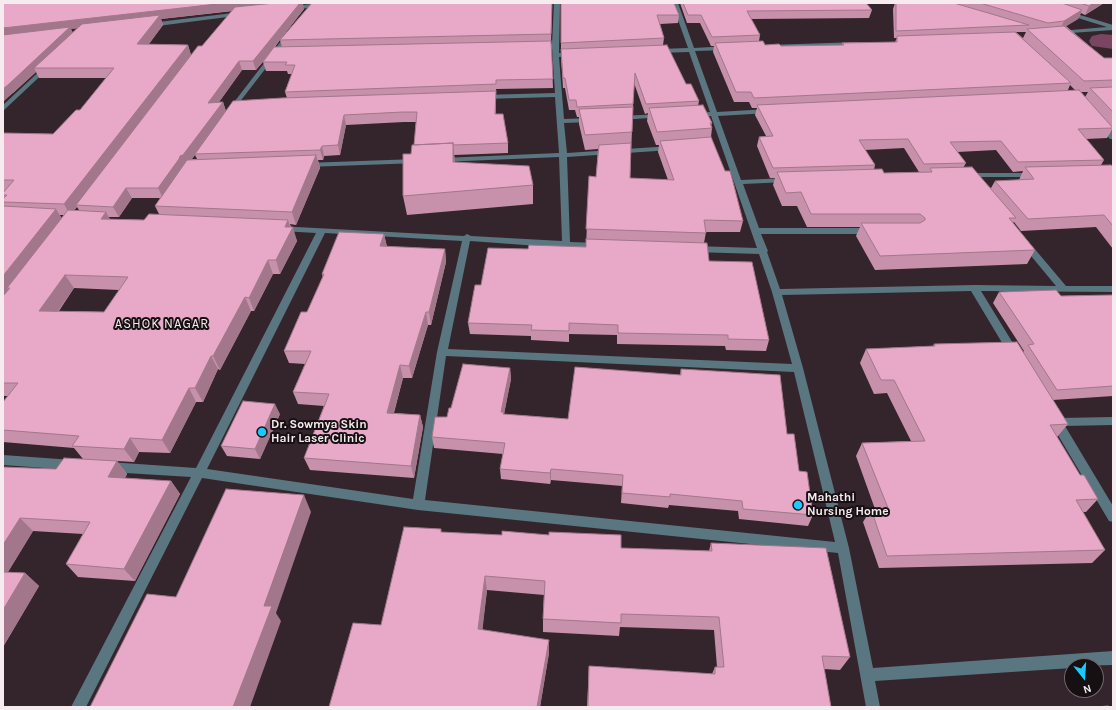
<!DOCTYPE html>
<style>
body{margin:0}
#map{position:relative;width:1116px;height:710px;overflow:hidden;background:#34252c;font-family:Karla,sans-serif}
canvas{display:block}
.frame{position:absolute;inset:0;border:4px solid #f6ecf0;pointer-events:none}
.north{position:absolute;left:1064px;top:658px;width:40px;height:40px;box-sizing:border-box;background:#171013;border:1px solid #70686b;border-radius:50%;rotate:163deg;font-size:11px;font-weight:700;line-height:16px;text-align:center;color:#f6ecf0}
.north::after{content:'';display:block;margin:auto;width:14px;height:18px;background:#1acafc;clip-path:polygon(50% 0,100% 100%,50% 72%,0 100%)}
</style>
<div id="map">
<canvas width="1116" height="710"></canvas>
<div class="frame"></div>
<div class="north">N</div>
</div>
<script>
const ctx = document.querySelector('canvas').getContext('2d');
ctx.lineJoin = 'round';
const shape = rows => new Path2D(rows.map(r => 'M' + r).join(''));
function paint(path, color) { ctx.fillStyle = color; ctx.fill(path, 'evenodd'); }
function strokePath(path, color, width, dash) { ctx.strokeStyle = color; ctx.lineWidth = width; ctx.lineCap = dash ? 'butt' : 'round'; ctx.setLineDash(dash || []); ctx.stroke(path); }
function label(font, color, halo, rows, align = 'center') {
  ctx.font = font + ' Karla,sans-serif'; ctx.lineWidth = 4; ctx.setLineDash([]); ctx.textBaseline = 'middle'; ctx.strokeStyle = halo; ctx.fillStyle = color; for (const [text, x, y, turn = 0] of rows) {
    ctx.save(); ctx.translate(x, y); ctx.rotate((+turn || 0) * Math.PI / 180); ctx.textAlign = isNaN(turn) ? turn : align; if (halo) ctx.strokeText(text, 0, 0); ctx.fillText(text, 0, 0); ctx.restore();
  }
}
const river = shape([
 [1101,34,1113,35,1113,49,1092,46,1089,41,1092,36,1101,34]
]);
const minor = shape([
 [323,3,325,4,325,6,291,10,288,8,291,6,323,3],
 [554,3,560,3,559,53,574,52,577,54,574,56,559,57,564,119,592,118,596,120,592,122,564,123,567,153,671,146,675,148,671,150,567,157,570,242,598,243,602,246,601,248,566,248,470,241,448,349,792,364,772,292,759,254,694,252,690,249,694,246,757,248,711,116,694,117,691,115,694,113,710,112,689,52,658,53,655,51,658,49,688,48,672,3,678,3,694,48,728,46,731,48,728,50,695,51,717,112,769,109,772,111,769,113,718,116,741,180,787,178,791,180,787,182,743,184,759,228,872,228,876,231,872,234,761,234,768,251,767,252,780,289,974,285,1056,286,1022,245,1021,243,1022,241,1025,240,1028,241,1066,286,1113,286,1113,292,981,291,1019,353,1014,357,1010,356,971,291,782,295,803,368,849,548,873,668,1113,651,1113,665,1072,666,1072,668,875,681,880,707,866,707,838,553,418,510,202,478,86,707,71,707,191,477,109,472,105,470,103,467,105,464,109,462,196,468,316,233,281,231,277,228,278,226,464,236,467,234,471,236,562,241,559,157,442,162,438,160,442,158,559,153,555,97,482,99,479,97,482,95,555,93,552,48,537,49,534,47,537,45,552,44,554,3],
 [325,233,462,241,437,352,413,499,207,469,325,233],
 [446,356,794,372,835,542,425,500,446,356],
 [1067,11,1113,25,1113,30,1057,34,1057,32,1059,31,1107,27,1065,14,1064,13,1067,11],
 [241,12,244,14,243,15,150,27,147,25,150,23,241,12],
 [288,32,293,33,232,112,228,112,228,110,288,32],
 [858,42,858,44,856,45,768,49,765,47,768,45,858,42],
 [46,65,51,66,3,111,3,105,46,65],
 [662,114,664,115,664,117,620,120,616,118,620,116,662,114],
 [1099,123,1105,123,1113,133,1113,139,1110,139,1099,127,1099,123],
 [416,159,420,161,419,163,306,167,302,165,306,163,416,159],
 [964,173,1035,173,1039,175,1035,177,967,177,963,175,964,173],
 [1055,415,1060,418,1113,417,1113,425,1065,426,1113,506,1113,522,1109,521,1052,425,1050,419,1051,416,1055,415],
 [3,455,73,460,77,462,79,465,77,468,73,470,3,465,3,455]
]);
const wall = shape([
 [3,3,304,9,280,40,312,3,552,3,551,42,553,88,496,89,496,114,508,143,508,153,454,155,455,162,533,185,533,204,407,215,403,196,411,154,414,145,416,122,404,122,346,125,340,155,324,156,323,160,318,160,320,168,296,225,290,224,297,241,280,274,273,274,254,311,251,311,220,370,218,369,203,402,196,402,170,453,139,452,134,462,117,461,127,474,125,478,171,481,180,494,135,581,78,577,66,564,83,534,33,531,8,572,25,573,39,586,3,647,11,468,56,469,83,459,74,448,3,442,3,402,8,396,3,396,3,199,4,198,3,197,3,193,4,191,3,191,3,133,53,134,80,110,106,78,39,78,36,72,13,93],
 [233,11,202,46,191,55,188,45,149,44,163,25,161,19],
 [77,28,73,33,71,29],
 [280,40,282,47,275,47],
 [268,56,263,62,266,71,287,71,288,74,292,74,285,92,287,98,226,111,223,102,219,102,242,70,256,70],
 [195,155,197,159,192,159],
 [132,198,160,198,155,206,159,214,144,220,110,219,108,217,119,217],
 [77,207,79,210,74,210],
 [60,215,64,215,61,218],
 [74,288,119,290,104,312,59,311],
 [561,3,679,15,678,23,660,24,664,38,663,45,686,84,699,101,698,106,712,123,711,126,712,128,711,137,743,221,740,232,706,232,704,243,709,261,769,340,766,351,726,350,725,346,617,344,617,335,569,334,569,342,531,340,531,336,470,334,468,323,481,285,528,249,586,247,589,176,596,177,598,149,585,150,579,124,579,117,577,117,575,110,569,110,565,88,563,88,561,58],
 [634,83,645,114,648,113,647,121,656,145,659,145,658,152,668,180,630,178],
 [680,3,866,3,872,10,869,18,751,19,760,35,759,41,765,45,781,46,842,45,842,43,895,42,897,38,894,38,893,9,895,3,959,5,957,3,1104,3,1085,15,1081,13,1078,19,1066,26,1104,58,1113,58,1113,131,1112,130,1107,138,1086,139,1104,160,1101,165,1113,167,1113,249,1096,227,1021,231,1014,222,1013,223,1035,250,1027,264,875,270,856,236,860,227,807,227,797,206,782,206,773,185,775,178,770,178,757,146,759,137,766,136,755,115,757,108,752,108,749,102,734,102,713,52,714,46,711,46,700,23,687,23],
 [1016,32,1026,32,1023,38],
 [1070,85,1075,90,1068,90],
 [1081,92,1088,92,1085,97],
 [904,148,919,172,884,173,874,170,875,165,865,150],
 [996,150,1013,172,1023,171,1019,180,995,181,991,188,963,168,966,163,957,152],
 [384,234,387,247,445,249,446,262,431,325,428,325,412,378,403,378,394,413,420,415,423,427,414,478,310,470,304,458,324,406,298,404,293,392,305,364,289,363,284,351,307,312,323,278,322,274],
 [999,292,1061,296,1113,295,1113,396,1053,400,1068,424,1057,437,1080,475,1098,499,1086,512,1083,512,1105,550,1092,563,879,568,863,522,871,509,875,509,856,456,862,443,911,441,887,393,874,394,860,363,866,349,933,346,934,344,1023,352,1024,351,993,303],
 [510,368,511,379,504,414,568,419,680,375,681,369,787,434,813,515,808,526,739,519,738,511,669,505,668,508,621,503,622,486,551,480,550,484,501,479,500,469,503,454,434,448,432,437,447,417,451,408],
 [280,414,260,459,227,456,221,446],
 [442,532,621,548,709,551,711,543,850,657,840,670,824,669,831,707,587,707,589,666,712,674,715,667,717,667,714,630,620,627,619,636,543,632,543,619,544,595,487,590,482,630,549,653,540,707,329,707,381,625]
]);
const shadedWall = shape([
 [226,3,300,3,161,19,163,25,141,54,137,44,157,19,71,29,74,35,34,68,36,72,13,93,3,102,3,28],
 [300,3,303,3,304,9,256,70,253,61],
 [1094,3,1104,3,1085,15,1089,6],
 [1082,10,1078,19,1060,30,1064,21],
 [188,45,191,55,76,205,77,207,70,215,64,204],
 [239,61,242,70,212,112,208,103],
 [496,91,496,124,495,114],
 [223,102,226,112,163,198,158,188,180,156],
 [344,115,346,125,340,155,338,145],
 [453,143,455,162,453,162],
 [322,146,324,156,323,160,320,150],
 [316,155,320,168,296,225,292,212],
 [126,188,132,198,119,217,113,207],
 [56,209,64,222,7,288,10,293,3,301,3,276],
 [106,212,113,225,101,219],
 [288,220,291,230,293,227,297,241,280,274,276,260,285,227],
 [384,234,387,247,380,246],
 [445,249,446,262,431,325,429,312],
 [268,260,273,274,254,311,249,298],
 [65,275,74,288,49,324,39,311],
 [245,297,251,311,220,370,213,356],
 [426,312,428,325,412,378,409,366],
 [211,356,218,369,203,402,195,388],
 [400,365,403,378,390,426,387,413],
 [510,368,511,379,504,414,505,423,501,412],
 [189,388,196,402,170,453,162,440],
 [275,404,280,414,260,459,255,449],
 [420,415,423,427,414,478,411,466],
 [130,438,139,452,134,462,124,449],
 [117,461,127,474,119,490,108,477],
 [551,469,551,480,550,484,550,473],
 [171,481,180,494,135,581,124,569],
 [304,495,311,512,276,613,281,621,250,707,233,707,264,606],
 [20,518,33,531,3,580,3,545],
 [25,573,39,586,3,647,3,610],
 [485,576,487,590,481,643,478,629],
 [549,640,549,653,540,707,537,707]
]);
const building = shape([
 [3,3,226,3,3,28,3,3],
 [275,3,300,3,253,61,239,61,208,103,223,102,183,155,180,156,179,159,158,188,126,188,113,207,76,205,198,46,202,46,235,7,275,3],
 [312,3,552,3,551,34,280,40,312,3],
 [561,3,674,3,679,15,657,15,664,38,561,43,561,3],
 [683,3,866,3,872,10,747,11,760,35,712,37,701,15,688,15,683,3],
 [896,3,954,3,1029,25,896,31,896,3],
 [980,3,1062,3,1082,10,1064,21,1048,23,980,3],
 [1080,3,1094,3,1089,6,1080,3],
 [160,15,137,44,188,45,64,204,3,202,3,199,7,195,3,195,3,193,14,180,3,180,3,133,53,134,76,110,80,110,114,68,34,68,82,24,160,15],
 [1064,26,1104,58,1113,58,1113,80,1084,81,1027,29,1064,26],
 [70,27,9,84,3,89,3,35,70,27],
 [1015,32,1071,83,754,98,751,92,736,92,715,43,763,41,765,45,779,44,781,46,844,45,842,43,897,42,897,36,1015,32],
 [551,41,553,79,496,80,496,84,285,92,295,65,285,65,287,62,263,62,274,47,551,41],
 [667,45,686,84,691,84,699,101,646,104,635,73,633,104,577,107,576,100,569,100,565,78,563,78,561,49,667,45],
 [1113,87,1113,112,1090,88,1113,87],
 [1079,90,1113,128,1078,129,1104,160,1018,162,1001,141,950,142,966,163,924,164,908,139,859,140,875,165,773,168,759,137,773,136,757,105,1079,90],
 [496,91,495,114,503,114,508,143,453,145,453,143,414,145,417,112,403,112,344,115,338,145,322,146,320,150,195,154,233,101,282,98,496,91],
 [703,105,712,123,710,123,712,128,657,132,649,108,703,105],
 [633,107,632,132,585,135,579,109,633,107],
 [711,137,725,171,730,171,732,178,743,221,704,220,706,233,586,229,589,176,596,177,599,145,631,143,630,178,674,180,660,141,711,137],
 [453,143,453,162,529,166,533,185,403,196,403,154,411,154,412,145,453,143],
 [316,155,292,212,155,206,187,160,316,155],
 [1111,165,1113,167,1113,226,1104,215,1028,219,995,181,1034,179,1025,167,1111,165],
 [972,167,1016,218,1009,218,1035,250,880,256,861,223,920,223,925,220,925,218,920,214,811,214,801,192,786,193,777,172,882,169,884,173,932,172,930,168,972,167],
 [3,206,56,209,3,276,3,206],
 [68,210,106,212,101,219,144,220,149,214,288,220,285,227,293,227,276,260,268,260,249,298,245,297,213,356,211,356,195,388,189,388,162,440,130,438,124,449,72,446,79,436,3,430,3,402,18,383,3,383,3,296,10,288,7,288,68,210],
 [65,275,128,277,104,312,39,311,65,275],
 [339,232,384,234,380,246,445,249,429,312,426,312,409,366,400,365,387,413,420,415,411,466,304,458,329,394,293,392,311,351,284,351,301,312,307,312,324,274,322,274,339,232],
 [586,239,707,243,709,261,752,262,769,340,728,339,728,335,618,333,618,325,569,323,569,331,531,330,532,325,468,323,475,285,481,285,488,248,528,249,529,245,586,247,586,239],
 [1056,290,1061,296,1113,295,1113,386,1057,390,1028,345,1034,344,999,292,1056,290],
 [1017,342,1068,424,1050,425,1080,475,1084,475,1098,499,1076,500,1105,550,887,556,871,509,888,508,862,443,925,441,894,380,881,380,866,349,935,346,934,344,1017,342],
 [463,364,510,368,501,412,504,412,503,414,568,419,575,367,681,375,681,369,780,375,787,434,794,434,799,471,807,472,813,515,743,509,742,501,670,494,670,497,622,493,623,475,551,469,550,473,500,469,505,443,432,437,435,417,447,417,449,408,451,408,463,364],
 [243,401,275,404,255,449,221,446,243,401],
 [64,458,117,461,108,477,171,481,124,569,66,564,90,522,20,518,3,545,3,467,56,469,64,458],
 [226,489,304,495,264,606,272,606,233,707,90,707,147,594,176,597,226,489],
 [404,527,441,529,441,532,502,535,502,531,549,535,549,532,621,535,621,548,712,551,711,543,826,548,850,657,822,656,831,707,588,707,589,666,715,674,715,667,724,667,719,617,621,614,621,623,543,619,545,581,485,576,478,629,549,640,537,707,329,707,353,623,381,625,404,527],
 [3,572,25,573,3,610,3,572],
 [1108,706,1109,707,1095,707,1108,706]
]);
const markers = [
 [262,432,5,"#1acafc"],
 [798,505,5,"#1acafc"]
];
const poiNames = [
 ["Dr. Sowmya Skin",271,425],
 ["Hair Laser Clinic",271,439],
 ["Mahathi",807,498],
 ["Nursing Home",807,512]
];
const neighbourhoodNames = [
 ["ASHOK NAGAR",162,324]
];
paint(river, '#7a4560');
paint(minor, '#5a7681');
paint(wall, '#c791ab');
paint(shadedWall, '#a2768b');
paint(building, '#e7a9c7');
strokePath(building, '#a2768b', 1);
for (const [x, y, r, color] of markers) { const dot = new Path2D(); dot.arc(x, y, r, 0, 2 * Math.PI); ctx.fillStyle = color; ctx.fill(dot); strokePath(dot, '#171013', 1.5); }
label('bold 12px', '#f6ecf0', '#171013', poiNames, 'left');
ctx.letterSpacing = '1px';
label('13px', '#f6ecf0', '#171013', neighbourhoodNames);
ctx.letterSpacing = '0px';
</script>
